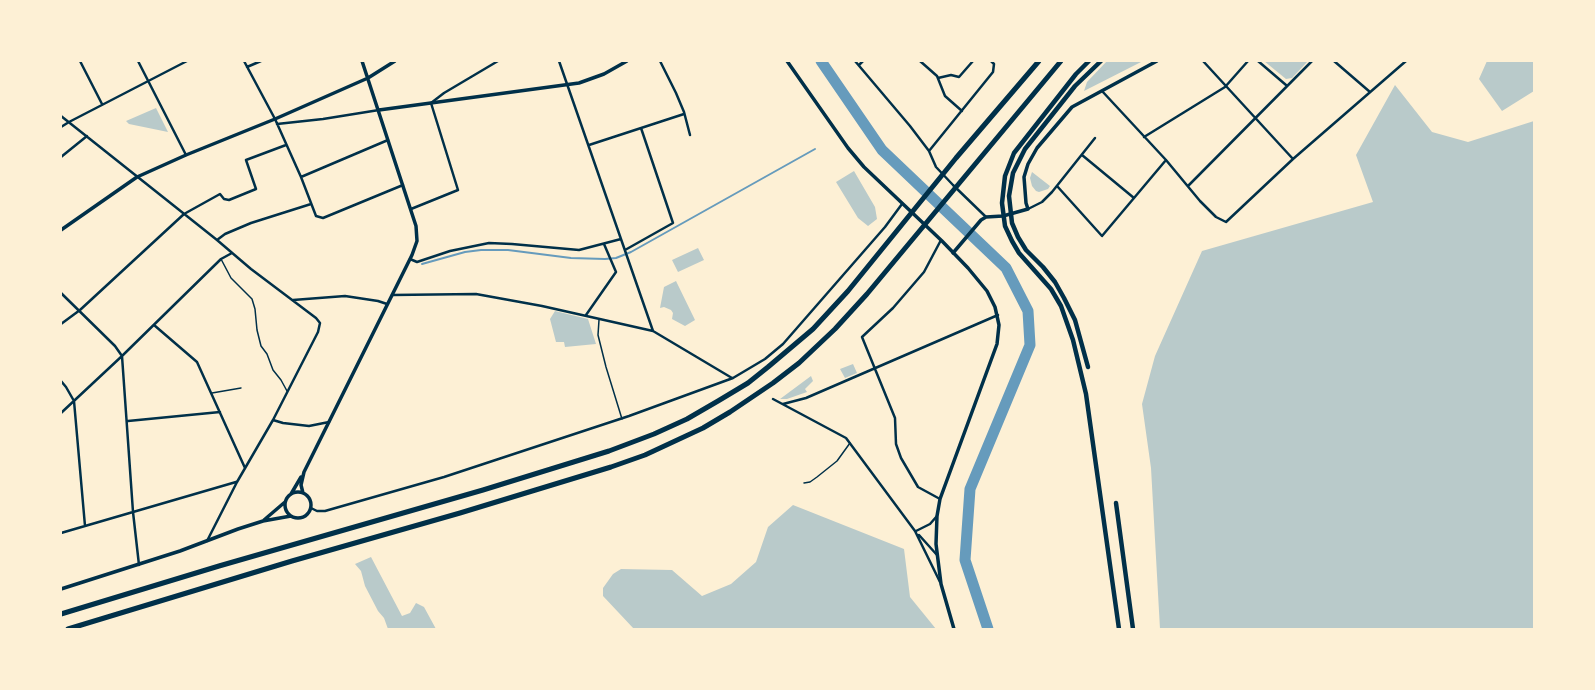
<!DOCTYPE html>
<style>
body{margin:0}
#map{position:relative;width:1595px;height:690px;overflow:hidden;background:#fdf0d5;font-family:"IBM Plex Sans",sans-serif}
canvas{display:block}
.frame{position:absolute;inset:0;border:62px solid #fdf0d5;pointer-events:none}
</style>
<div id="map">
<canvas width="1595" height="690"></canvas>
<div class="frame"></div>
</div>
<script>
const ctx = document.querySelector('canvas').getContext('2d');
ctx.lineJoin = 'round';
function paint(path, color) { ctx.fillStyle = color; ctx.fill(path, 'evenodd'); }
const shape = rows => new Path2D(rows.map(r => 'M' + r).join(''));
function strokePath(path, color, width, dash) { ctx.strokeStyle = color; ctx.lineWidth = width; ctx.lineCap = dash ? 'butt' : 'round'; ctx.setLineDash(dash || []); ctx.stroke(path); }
const green = shape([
 [1107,61,1143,61,1084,91,1087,82],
 [1264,61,1308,61,1292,78,1286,79],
 [1487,61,1534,61,1534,91,1502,111,1479,79],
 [1395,85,1432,132,1468,142,1534,121,1534,629,1160,629,1151,468,1142,404,1155,356,1202,251,1373,202,1356,155],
 [156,108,168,132,129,124,126,121],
 [854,171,875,207,877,219,868,226,858,218,836,182],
 [1032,172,1050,186,1048,189,1039,192,1036,191,1032,186,1030,178],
 [698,248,704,260,678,272,672,260],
 [676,281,695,320,685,326,672,319,673,313,671,310,664,307,660,308,664,287],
 [555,311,588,319,596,344,565,347,564,342,556,342,550,319],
 [853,364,857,373,845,378,840,369],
 [811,376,813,381,805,389,807,392,787,399,780,399],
 [793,505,904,549,910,597,936,629,634,629,603,596,603,588,613,574,621,569,672,570,702,596,731,584,756,562,768,527],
 [371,557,402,616,410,613,416,603,424,607,436,629,388,629,384,618,378,611,365,586,361,571,355,564]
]);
const stream = shape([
 [422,264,465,252,481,250,508,250,571,258,605,259,616,258,631,252,815,149]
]);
const river = shape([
 [821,61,882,150,1006,268,1028,311,1030,345,970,489,965,560,988,629]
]);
const service = shape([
 [221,259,231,278,252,299,255,309,257,330,261,346,267,354,273,370,281,380,287,391],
 [599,320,598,335,606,367,622,419],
 [212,393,241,388],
 [804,483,810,482,817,477,837,461,850,443]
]);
const minor = shape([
 [80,61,102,104],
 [138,61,186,155],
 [244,61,275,119,301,177,316,216,323,218,403,185],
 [559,61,653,331],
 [660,61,676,93,684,112,690,135],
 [855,61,910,126,929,151,936,167,953,185,986,217],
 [920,61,937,76,945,96,962,111],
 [1203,61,1293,159],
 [1258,61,1286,85],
 [1334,61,1370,92],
 [859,65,863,61],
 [247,67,261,61],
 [938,78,951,75,959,77,973,61],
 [1102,91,1166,160,1200,201,1216,217,1226,222,1293,159,1406,61],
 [61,116,217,240,251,269,316,318,320,323,318,332,273,420,237,482,207,541],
 [277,124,323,119,379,110],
 [61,127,69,122,187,61],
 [1144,137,1225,87,1248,61],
 [589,145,684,114],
 [929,151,993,72,994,64,991,61],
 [1082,155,1134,198],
 [61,157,87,136],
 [301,177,388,140],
 [1057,186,1102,236,1166,160],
 [1188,186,1312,61],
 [411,209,458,190,431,103,444,93,498,61],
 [1028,209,1042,202,1052,192,1095,138],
 [217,240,225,234,251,223,311,204],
 [625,250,673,223,641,128],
 [410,259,417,262,450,251,489,243,512,244,579,250,621,239],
 [61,293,115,346,122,356,133,512,139,565],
 [392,295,476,294,542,306,653,331,732,378],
 [293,300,345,296,378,301,387,304],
 [586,315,616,272,604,244],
 [61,324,80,310,184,214,220,194,224,199,229,200,256,189,246,160,286,145],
 [154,325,197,362,245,468],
 [61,381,66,387,74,401,85,526],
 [773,399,846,438,915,531,940,582],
 [783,404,806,398,998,315],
 [61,413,122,356,221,259,232,253],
 [273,420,283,423,309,426,329,422],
 [128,421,220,412],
 [940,499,918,487,901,458,896,444,895,418,862,337,893,308,924,272,941,240],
 [311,508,317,511,325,511,444,477,629,416,733,378,765,359,783,344,885,227,902,204],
 [916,531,930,524,937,516],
 [61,533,236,482],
 [919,535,937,555]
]);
const tertiary = shape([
 [379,110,579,83,604,74,627,61],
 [953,253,981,220,986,217,1003,216,1028,209,1026,203,1024,177,1028,164,1037,148,1072,107,1157,61]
]);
const secondary = shape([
 [787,61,848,148,864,167,942,241,968,268,987,291,995,307,999,325,997,344,940,499,937,516,936,544,941,584,954,629],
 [61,230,137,177,186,155,275,119,368,78,395,61],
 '285 505a13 13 0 1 1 26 0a13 13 0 1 1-26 0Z',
 [303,493,301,485,304,472,412,255,417,241,416,226,362,61],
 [291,494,301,477],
 [264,520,285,502],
 [61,589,180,551,238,529,263,521,291,516]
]);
const trunk = shape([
 [1089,61,1076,74,1014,153,1005,176,1002,203,1005,226,1012,241,1019,253,1051,289,1061,306,1073,340,1086,394,1119,629],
 [1088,367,1075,320,1064,298,1055,282,1043,267,1026,250,1018,237,1012,223,1009,196,1013,173,1025,149,1075,86,1101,61],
 [1116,503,1133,629]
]);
const motorway = shape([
 [61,614,219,566,483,490,609,451,654,434,687,419,718,401,748,383,768,367,813,329,848,291,956,158,1039,61],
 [68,629,292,561,460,513,611,467,645,455,703,428,730,412,773,383,799,363,835,329,867,294,1061,61]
]);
paint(green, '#b9caca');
strokePath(stream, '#669bbc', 2);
strokePath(river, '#669bbc', 11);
strokePath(service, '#003049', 1.5);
strokePath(minor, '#003049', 2.5);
strokePath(tertiary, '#003049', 3.5);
strokePath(secondary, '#003049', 3.5);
strokePath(trunk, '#003049', 4.5);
strokePath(motorway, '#003049', 5);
</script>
